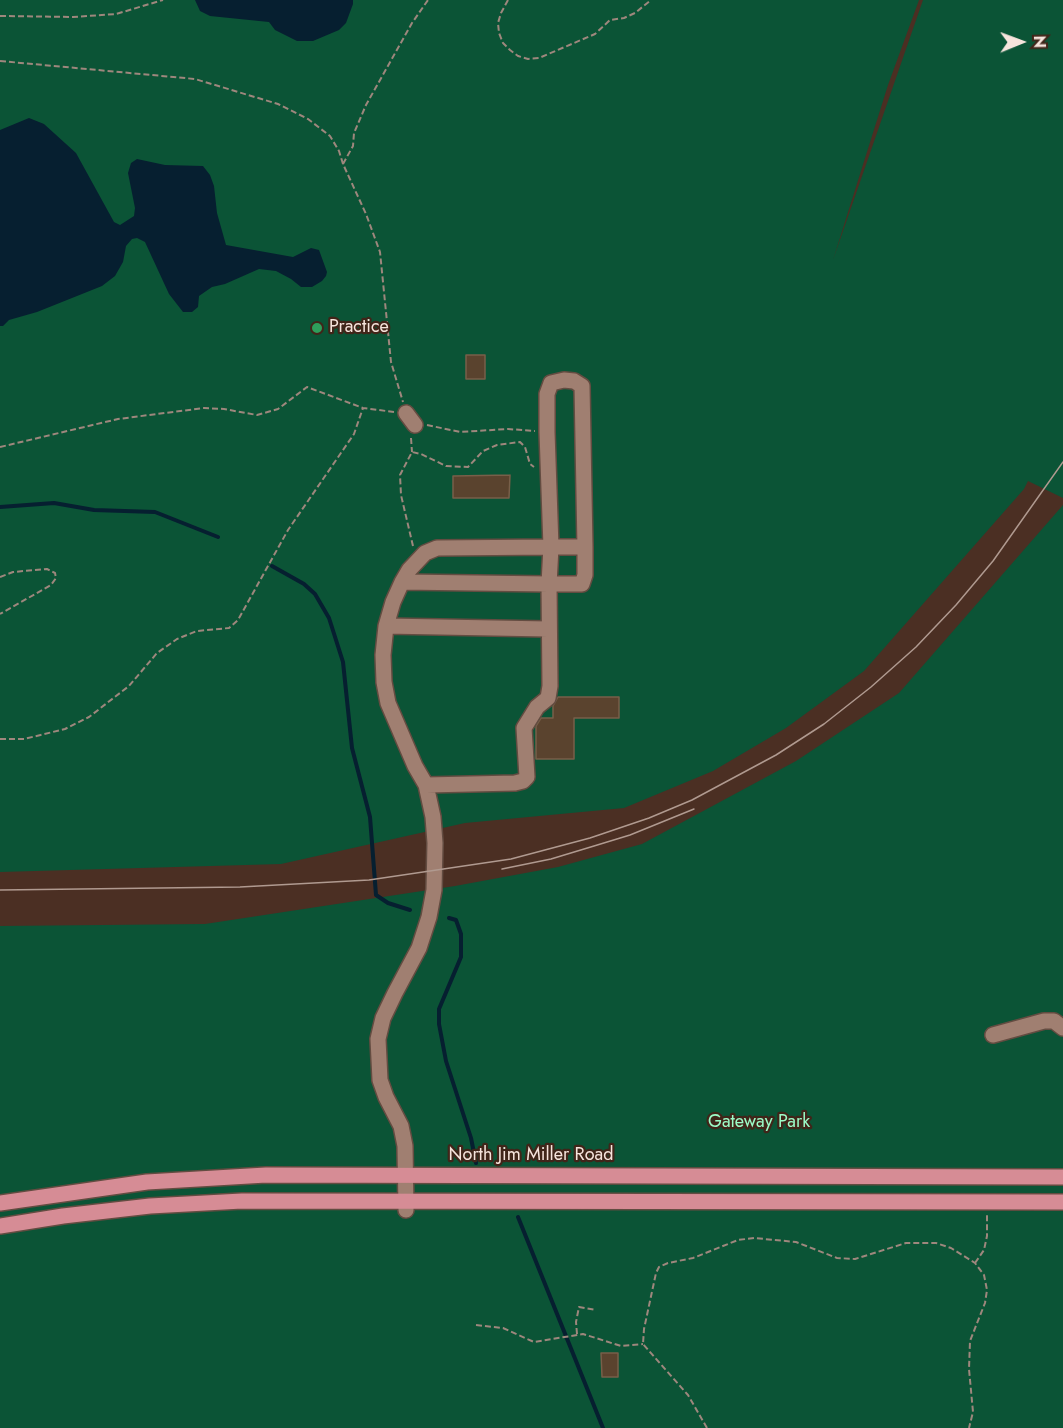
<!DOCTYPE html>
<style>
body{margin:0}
#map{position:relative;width:1063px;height:1428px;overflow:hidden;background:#4b2f23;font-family:Jost,sans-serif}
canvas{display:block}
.north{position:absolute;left:991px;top:12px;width:60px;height:60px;-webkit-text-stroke:4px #402519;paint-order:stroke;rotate:89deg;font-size:16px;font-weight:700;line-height:24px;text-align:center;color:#f6e4dc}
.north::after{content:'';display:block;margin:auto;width:21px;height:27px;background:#f6e4dc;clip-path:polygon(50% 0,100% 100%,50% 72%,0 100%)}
</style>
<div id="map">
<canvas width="1063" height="1428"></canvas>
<div class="north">N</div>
</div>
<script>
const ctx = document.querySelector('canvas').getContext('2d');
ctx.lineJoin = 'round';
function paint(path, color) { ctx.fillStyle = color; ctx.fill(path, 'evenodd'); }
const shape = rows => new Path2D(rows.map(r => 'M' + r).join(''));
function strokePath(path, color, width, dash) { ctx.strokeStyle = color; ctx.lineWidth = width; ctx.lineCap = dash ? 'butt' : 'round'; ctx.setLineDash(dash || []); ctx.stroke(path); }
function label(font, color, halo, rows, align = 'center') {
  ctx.font = font + ' Jost,sans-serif'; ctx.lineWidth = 4.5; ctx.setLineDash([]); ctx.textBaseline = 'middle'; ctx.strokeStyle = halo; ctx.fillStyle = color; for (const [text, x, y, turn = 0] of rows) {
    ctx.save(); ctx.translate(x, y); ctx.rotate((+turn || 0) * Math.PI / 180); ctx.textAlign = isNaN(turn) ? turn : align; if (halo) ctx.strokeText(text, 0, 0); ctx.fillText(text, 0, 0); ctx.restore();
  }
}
const green = shape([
 [0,0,919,0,888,85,833,260,923,0,1063,0,1063,498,1028,481,1024,489,864,671,786,728,713,771,624,808,465,823,281,864,0,872],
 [1063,505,1063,1428,0,1428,0,926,205,924,455,886,558,867,642,844,796,761,899,693]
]);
const water = shape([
 [195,0,353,0,353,4,346,23,339,30,313,41,297,41,275,30,269,22,210,16,200,11],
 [29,118,44,124,76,153,114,222,120,225,134,216,135,208,128,173,131,163,137,159,165,165,203,166,210,175,214,186,217,213,226,245,293,257,311,248,319,250,327,272,326,276,322,281,312,287,301,287,291,279,276,271,259,269,225,284,212,287,199,296,198,307,192,312,183,312,169,294,145,242,137,238,132,239,126,246,123,262,115,276,102,286,37,312,9,320,3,326,0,326,0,130]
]);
const stream = shape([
 [0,507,54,503,94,510,155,512,218,537],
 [272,566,304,584,315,594,329,618,343,662,352,748,370,817,376,895,388,903,410,910],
 [449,918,456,920,461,934,461,957,439,1009,439,1024,446,1061,471,1138,476,1163],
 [518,1217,603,1428]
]);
const building = shape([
 [466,355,485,355,485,379,466,379,466,355],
 [510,475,509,498,453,498,453,476,510,475],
 [558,697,619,697,619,718,574,718,574,759,536,759,536,726,541,718,553,718,553,706,558,697],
 [601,1353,618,1353,618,1377,602,1377,601,1353]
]);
const path = shape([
 [508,0,501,13,498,23,499,33,503,43,510,50,518,56,528,59,539,58,595,34,610,20,624,18,635,13,651,0],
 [0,16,73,17,116,14,163,0],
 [0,61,195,79,278,104,308,119,330,136,339,151,343,164,366,214,380,252,391,362,403,402],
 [343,164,353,146,354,133,366,105,412,23,428,0],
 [427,425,460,432,508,429,535,431],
 [411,438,412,452],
 [0,447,118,419,204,408,224,409,257,415,278,409,307,387,363,408,394,412],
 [413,546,401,495,400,475,412,452,421,454,446,466,468,467,483,451,497,445,520,442,525,447,530,464,534,467],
 [0,577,13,572,47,569,55,573,56,578,51,585,0,614],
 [0,739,24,739,65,729,89,717,129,686,157,653,177,639,197,631,229,628,238,620,288,530,354,434,363,408],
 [975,1263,984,1250,987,1236,987,1215],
 [476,1325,503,1328,534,1342,583,1334,621,1346,643,1344],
 [577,1334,576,1322,579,1307,596,1310],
 [707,1428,688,1395,643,1344,644,1329,656,1273,659,1267,668,1263,693,1258,738,1240,754,1238,796,1242,837,1258,855,1259,906,1243,936,1243,951,1248,975,1263,984,1275,987,1290,985,1303,970,1341,969,1369,973,1412,969,1428]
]);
const minor = shape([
 [406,413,415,425],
 [402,582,549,584,551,547,547,432,547,394,551,383,564,380,574,381,582,386,585,547,551,547,437,548,425,553,409,570,402,582,393,602,386,626,383,655,384,682,388,703,415,766,426,785,433,817,435,843,434,890,429,917,419,948,395,993,383,1018,378,1039,380,1080,386,1097,401,1126,405,1146,406,1210],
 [386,626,548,629],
 [426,785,515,783,523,781,527,777,524,728,537,707,548,698,550,686,549,584,582,584,585,575,585,547],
 [993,1035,1044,1021,1054,1021,1063,1028]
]);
const major = shape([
 [0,1203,147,1182,266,1175,1063,1177],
 [0,1226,63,1216,150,1206,242,1201,1063,1202]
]);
const tram = shape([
 [502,869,551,859,594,846,630,835,694,809],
 [0,890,240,887,369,880,511,859,590,838,649,818,692,800,776,755,824,724,871,687,916,647,956,605,993,561,1063,462]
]);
const markers = [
 [317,328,6,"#2e9e5b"]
];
const poiNames = [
 ["Practice",329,328]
];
const parkNames = [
 ["Gateway Park",759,1123]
];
const streetNames = [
 ["North Jim Miller Road",531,1156]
];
paint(green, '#0b5436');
paint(water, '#061f30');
strokePath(stream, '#061f30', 4);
paint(building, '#5a432e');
strokePath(building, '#785f49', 1.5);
strokePath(minor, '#634c41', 18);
strokePath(major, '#634c41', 18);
strokePath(path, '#9e877d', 2, [6, 3]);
strokePath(minor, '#a07f71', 15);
strokePath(major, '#d68c95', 15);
strokePath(tram, '#b09a90', 1.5);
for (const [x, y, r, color] of markers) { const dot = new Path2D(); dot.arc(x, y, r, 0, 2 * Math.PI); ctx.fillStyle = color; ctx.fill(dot); strokePath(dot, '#402519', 2); }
label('18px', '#f6e4dc', '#402519', poiNames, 'left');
label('18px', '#9cfcc8', '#402519', parkNames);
label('18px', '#f6e4dc', '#402519', streetNames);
</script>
